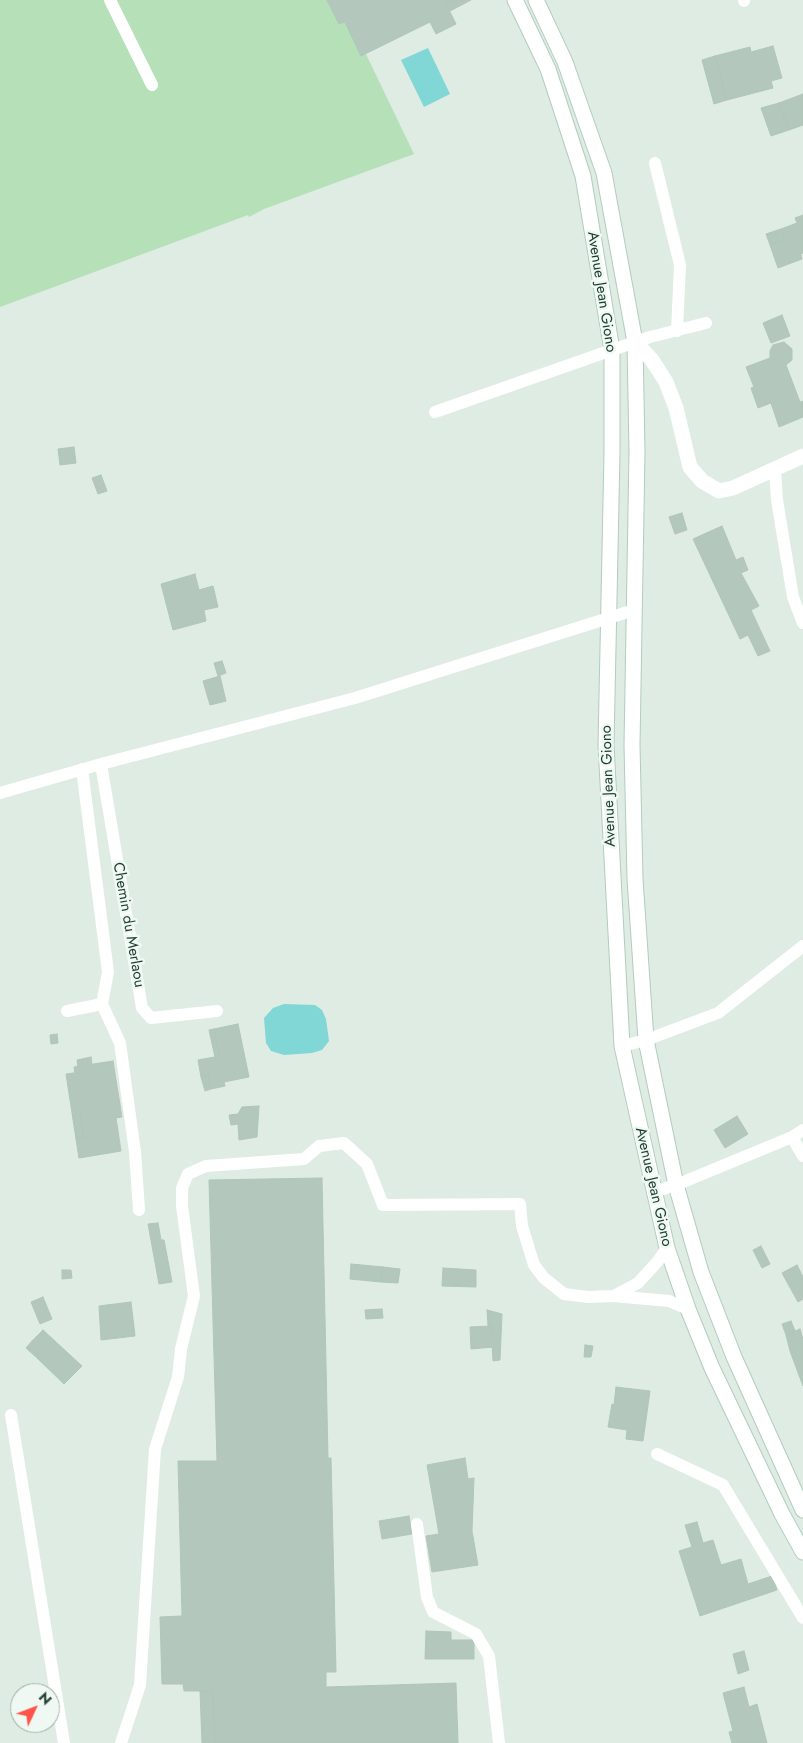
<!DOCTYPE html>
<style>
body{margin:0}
#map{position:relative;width:803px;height:1743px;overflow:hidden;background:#deece3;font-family:Jost,sans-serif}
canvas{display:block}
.north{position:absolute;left:10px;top:1683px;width:50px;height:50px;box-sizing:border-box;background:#eff8f2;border:1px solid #9bada4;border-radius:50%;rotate:47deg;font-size:14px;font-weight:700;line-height:20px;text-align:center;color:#1e3d2f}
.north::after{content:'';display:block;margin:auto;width:18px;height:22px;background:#ff5449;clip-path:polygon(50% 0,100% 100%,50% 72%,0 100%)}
</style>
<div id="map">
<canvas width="803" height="1743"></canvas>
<div class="north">N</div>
</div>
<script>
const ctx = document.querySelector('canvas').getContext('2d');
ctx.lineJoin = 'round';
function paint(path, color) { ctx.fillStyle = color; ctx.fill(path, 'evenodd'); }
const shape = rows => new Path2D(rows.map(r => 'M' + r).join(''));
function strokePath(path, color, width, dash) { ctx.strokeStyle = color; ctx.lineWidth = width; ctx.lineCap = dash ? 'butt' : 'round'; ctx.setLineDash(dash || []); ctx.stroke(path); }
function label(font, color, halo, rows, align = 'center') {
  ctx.font = font + ' Jost,sans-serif'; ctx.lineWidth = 5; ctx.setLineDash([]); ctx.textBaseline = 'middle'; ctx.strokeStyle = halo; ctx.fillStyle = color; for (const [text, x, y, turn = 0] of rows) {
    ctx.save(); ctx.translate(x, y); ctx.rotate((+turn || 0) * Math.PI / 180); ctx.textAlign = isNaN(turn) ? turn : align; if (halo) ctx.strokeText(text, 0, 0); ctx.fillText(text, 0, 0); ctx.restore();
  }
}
const green = shape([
 [0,0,340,0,414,154,264,209,249,217,248,215,0,307]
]);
const water = shape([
 [428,48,450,94,424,107,401,60],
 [284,1004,315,1005,322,1010,326,1019,329,1041,322,1050,312,1053,284,1055,271,1051,266,1043,264,1018,273,1008]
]);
const building = shape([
 [327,0,453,0,446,4,456,24,436,34,430,22,361,56,345,22,339,24,327,0],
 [453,0,471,0,450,11,446,4,453,0],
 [773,46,782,78,771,81,773,88,727,100,715,56,750,47,751,52,773,46],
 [715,56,727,100,714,104,702,60,715,56],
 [803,94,803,125,789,130,779,103,803,94],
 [779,103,789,130,771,136,761,108,779,103],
 [803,215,803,253,801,254,802,259,778,268,770,245,785,240,781,229,797,223,795,218,803,215],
 [781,229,785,240,770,245,766,234,781,229],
 [782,315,790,336,771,343,763,323,782,315],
 [784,342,792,349,792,360,786,365,800,402,803,401,803,417,779,427,771,403,758,408,751,388,754,387,746,367,770,358,770,351,773,345,784,342],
 [74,447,76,463,60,465,58,449,74,447],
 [101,475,107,491,98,494,92,478,101,475],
 [682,513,687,530,675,534,669,517,682,513],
 [722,526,736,560,743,557,748,570,741,573,759,606,751,610,770,651,758,656,748,635,740,639,693,539,722,526],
 [195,574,199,590,213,586,218,607,204,610,206,621,173,630,161,584,195,574],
 [222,661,226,673,218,676,214,663,222,661],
 [220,676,226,701,210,705,203,681,220,676],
 [238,1024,249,1077,224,1082,225,1086,211,1089,208,1075,201,1077,198,1060,220,1056,214,1029,238,1024],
 [214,1029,220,1056,215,1057,209,1030,214,1029],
 [57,1034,58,1043,51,1044,50,1035,57,1034],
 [91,1057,92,1065,78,1067,77,1060,91,1057],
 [113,1061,122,1117,116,1118,121,1151,79,1158,76,1139,84,1138,74,1067,113,1061],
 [74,1073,84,1138,76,1139,66,1074,74,1073],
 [208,1075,211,1089,205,1091,201,1077,208,1075],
 [259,1106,257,1137,239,1140,238,1124,231,1125,229,1115,238,1114,242,1107,259,1106],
 [737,1116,748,1134,725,1148,714,1130,737,1116],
 [322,1178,328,1458,331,1458,336,1672,326,1672,326,1687,456,1683,458,1743,215,1743,213,1691,184,1691,183,1684,162,1684,160,1617,182,1616,178,1461,217,1461,209,1180,322,1178],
 [158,1223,161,1240,164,1240,172,1282,159,1284,148,1224,158,1223],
 [761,1246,770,1264,762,1268,753,1250,761,1246],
 [351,1264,383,1267,381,1282,350,1279,351,1264],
 [797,1265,803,1277,803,1299,798,1302,782,1273,797,1265],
 [383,1267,400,1269,398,1283,381,1282,383,1267],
 [443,1268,476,1270,476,1287,442,1286,443,1268],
 [62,1270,71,1270,72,1278,62,1279,62,1270],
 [43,1297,52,1319,40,1324,31,1302,43,1297],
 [131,1302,135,1336,101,1340,99,1306,131,1302],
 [382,1309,383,1318,366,1319,365,1310,382,1309],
 [487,1310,502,1314,500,1360,493,1361,491,1326,488,1326,487,1310],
 [791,1321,795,1331,786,1335,782,1324,791,1321],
 [491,1326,493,1347,471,1349,470,1327,491,1326],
 [800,1329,803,1339,803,1386,790,1351,786,1335,800,1329],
 [43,1330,82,1366,64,1384,36,1357,42,1351,32,1341,43,1330],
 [32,1341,42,1351,36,1357,26,1348,32,1341],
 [585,1345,593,1346,591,1357,584,1357,585,1345],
 [616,1387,650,1391,643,1441,626,1439,627,1430,608,1427,612,1404,614,1405,616,1387],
 [465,1458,468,1479,474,1478,472,1531,478,1565,432,1572,426,1536,439,1534,427,1465,465,1458],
 [409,1516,412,1534,382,1539,379,1521,409,1516],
 [697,1522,703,1543,713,1540,721,1565,741,1559,748,1584,772,1576,777,1590,700,1616,679,1551,692,1547,685,1525,697,1522],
 [426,1631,451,1632,451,1640,474,1640,474,1659,425,1659,426,1631],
 [744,1651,749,1670,738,1674,733,1654,744,1651],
 [744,1687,749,1707,757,1704,767,1743,732,1743,729,1732,733,1731,723,1693,744,1687],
 [200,1691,213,1691,215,1743,202,1743,200,1691]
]);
const service = shape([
 [110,0,152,85],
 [744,0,744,1],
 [655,163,680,265,677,331],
 [435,412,612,350,650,337,706,323],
 [775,469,777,500,793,597,803,623],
 [101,764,142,1008,151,1018,217,1011],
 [0,793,101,764,355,698,634,610],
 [102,1004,120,1043,135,1152,139,1210],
 [67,1011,102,1004,108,972,82,769],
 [622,1046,646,1040,718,1013,803,946],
 [792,1137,803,1156],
 [653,1192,676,1185,792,1137,803,1130],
 [614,1296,638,1283,658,1261,667,1248],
 [11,1415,64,1743],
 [657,1454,723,1485,803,1618],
 [417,1524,427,1597,433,1612,476,1634,489,1656,499,1743],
 [121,1743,140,1685,155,1449,178,1377,181,1349,194,1296,182,1206,182,1188,188,1174,206,1166,304,1159,319,1146,344,1143,367,1164,383,1205,520,1204,522,1226,534,1265,544,1278,564,1294,588,1297,614,1296,669,1301,688,1309]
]);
const minor = shape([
 [635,342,652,360,666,382,676,408,690,467,702,481,719,491,733,488,803,456]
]);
const secondary = shape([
 [515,0,548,69,583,176,612,350,612,453,606,745,622,1046,667,1248,688,1309,712,1368,782,1514,803,1552],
 [536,0,565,62,604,173,635,342,637,452,632,745,635,879,646,1040,676,1185,701,1272,734,1357,803,1510]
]);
const streetNames = [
 ["Avenue Jean Giono",601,292,81],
 ["Avenue Jean Giono",609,786,-92],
 ["Chemin du Merlaou",128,925,80],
 ["Avenue Jean Giono",653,1187,77]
];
paint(green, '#b5e0b8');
paint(water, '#80d7d5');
paint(building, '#b4c7bc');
strokePath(building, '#b0c6b9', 1);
strokePath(secondary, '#b1cdbd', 17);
strokePath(service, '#fff', 12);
strokePath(minor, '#fff', 15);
strokePath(secondary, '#fff', 15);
label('15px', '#1e3d2f', '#eff8f2', streetNames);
</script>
